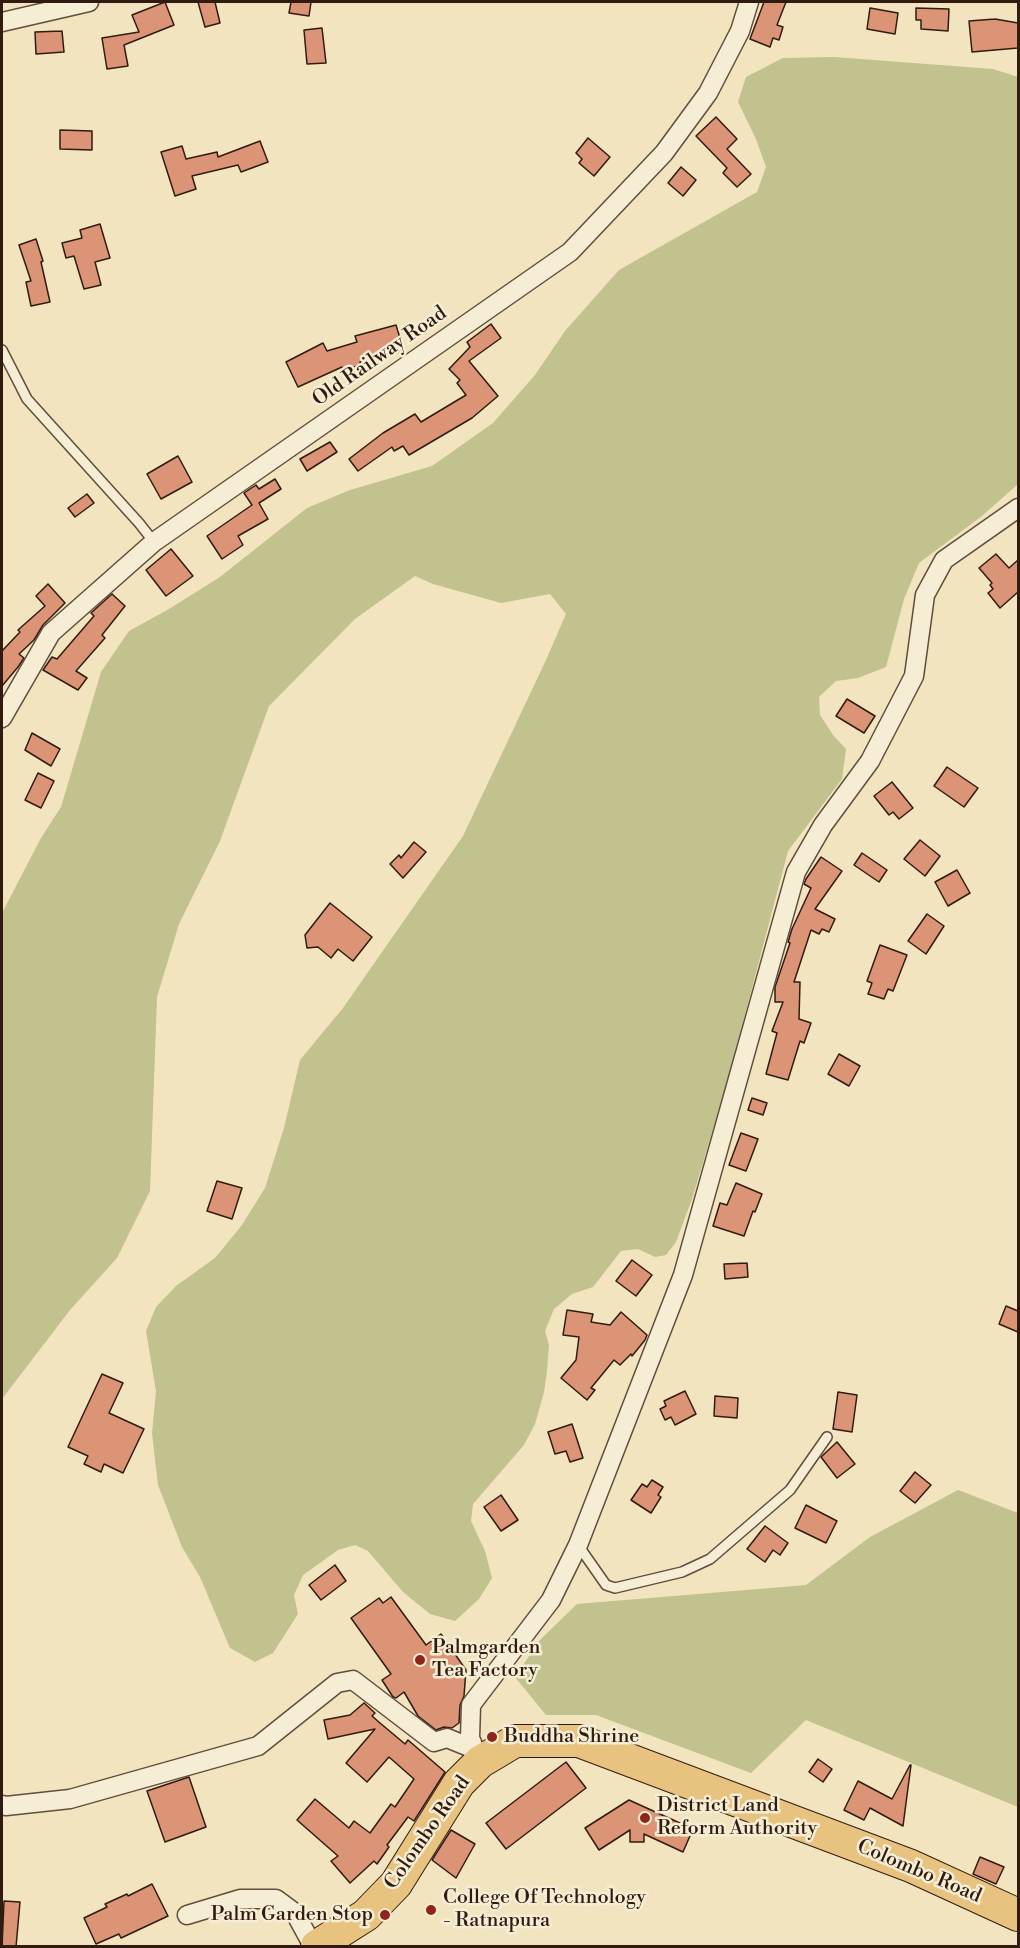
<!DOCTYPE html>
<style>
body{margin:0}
#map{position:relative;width:1020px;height:1948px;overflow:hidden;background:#f1e4be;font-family:"Libre Bodoni",serif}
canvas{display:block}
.frame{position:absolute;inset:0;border:3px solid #311b10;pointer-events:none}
</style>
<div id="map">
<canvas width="1020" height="1948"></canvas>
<div class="frame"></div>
</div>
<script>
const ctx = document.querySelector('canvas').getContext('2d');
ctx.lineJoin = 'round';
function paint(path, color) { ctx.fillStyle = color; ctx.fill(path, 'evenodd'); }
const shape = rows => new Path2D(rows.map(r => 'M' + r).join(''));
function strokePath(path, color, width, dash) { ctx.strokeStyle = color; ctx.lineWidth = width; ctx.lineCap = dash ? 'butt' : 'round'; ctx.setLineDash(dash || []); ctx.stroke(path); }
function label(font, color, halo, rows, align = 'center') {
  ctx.font = font + ' "Libre Bodoni",serif'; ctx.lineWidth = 5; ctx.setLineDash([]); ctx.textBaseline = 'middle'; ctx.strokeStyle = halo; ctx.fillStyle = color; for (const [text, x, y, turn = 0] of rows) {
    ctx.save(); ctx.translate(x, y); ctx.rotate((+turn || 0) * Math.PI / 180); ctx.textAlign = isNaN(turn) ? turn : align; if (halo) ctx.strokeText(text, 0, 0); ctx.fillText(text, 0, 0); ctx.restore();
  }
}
const green = shape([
 [834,57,993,69,1018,77,1018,484,982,516,919,563,904,599,886,667,858,678,836,681,819,697,820,715,833,735,846,749,842,779,788,851,728,1079,692,1199,676,1242,666,1255,655,1257,638,1249,621,1251,593,1287,572,1294,554,1309,545,1331,549,1345,547,1371,544,1392,535,1424,524,1445,473,1504,471,1521,485,1551,492,1578,479,1599,455,1621,430,1614,403,1592,368,1551,355,1545,338,1550,303,1575,294,1595,298,1614,273,1653,255,1662,230,1648,200,1577,182,1547,158,1485,152,1433,156,1391,146,1331,156,1307,176,1286,215,1258,242,1225,265,1188,284,1128,300,1060,343,1008,463,836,546,660,566,614,550,594,501,603,433,584,415,576,355,619,269,706,220,841,179,924,157,997,150,1191,117,1258,70,1310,2,1399,2,913,41,838,61,807,101,672,129,631,169,609,220,577,307,508,350,490,432,466,493,423,535,375,565,331,619,270,757,192,766,167,756,139,738,102,746,77,783,58],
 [958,1490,1018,1513,1018,1807,806,1720,751,1773,596,1715,546,1715,515,1677,540,1640,577,1604,806,1585,870,1537]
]);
const building = shape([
 [165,2,174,25,124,45,128,66,107,69,102,38,139,32,132,15,165,2],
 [198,2,215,2,220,23,205,27,198,2],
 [291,2,311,2,309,16,289,13,291,2],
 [764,2,786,2,777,25,783,27,779,40,773,38,770,47,750,39,764,2],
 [870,8,898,13,895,34,867,29,870,8],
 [916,8,949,9,948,31,921,29,921,20,916,20,916,8],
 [995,19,1018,23,1018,48,972,52,969,21,995,19],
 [322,28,326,63,307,64,304,30,322,28],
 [62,31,64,52,36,54,35,32,62,31],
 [716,117,737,139,727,149,751,174,737,187,723,173,727,168,696,136,716,117],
 [60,130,92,131,92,150,60,149,60,130],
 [588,138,610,157,594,176,579,163,582,159,576,153,588,138],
 [260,141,268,162,241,172,238,165,192,176,196,189,175,196,161,152,182,146,186,159,217,152,218,157,260,141],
 [681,167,696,180,683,196,668,183,681,167],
 [100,224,110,258,95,262,101,285,84,289,74,256,66,258,62,243,82,238,80,230,100,224],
 [36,239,43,261,41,262,50,302,31,306,26,282,31,281,19,245,36,239],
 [491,324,501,338,469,361,498,396,472,418,409,455,403,446,394,451,392,447,358,471,349,459,383,433,415,414,421,422,466,395,457,383,460,380,449,369,470,347,467,342,491,324],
 [396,325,404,351,360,362,361,365,343,370,342,367,298,387,286,362,323,343,327,351,357,342,355,336,396,325],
 [330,442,337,452,307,471,300,459,330,442],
 [178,456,192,482,161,499,147,474,178,456],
 [275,479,281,489,259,503,268,519,238,536,243,545,222,559,207,536,252,505,244,493,256,485,259,489,275,479],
 [87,494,94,503,75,517,68,508,87,494],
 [171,549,193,576,166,596,146,570,171,549],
 [996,554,1009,568,1018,560,1018,592,1000,608,988,593,993,589,990,585,992,583,979,568,996,554],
 [48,584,65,603,43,625,34,640,19,654,24,658,18,667,2,686,2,651,20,632,18,630,45,606,36,596,48,584],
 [112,594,125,606,102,635,105,638,76,671,87,678,78,690,43,670,52,657,57,659,94,616,91,613,112,594],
 [847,699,875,716,864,733,836,716,847,699],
 [32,733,60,749,51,766,25,750,32,733],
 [947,767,978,788,964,807,934,786,947,767],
 [38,773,54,781,41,808,25,800,38,773],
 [892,782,913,808,899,819,893,812,889,815,874,796,892,782],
 [920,840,940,856,925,876,904,859,920,840],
 [414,842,426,852,403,878,390,864,399,855,401,858,414,842],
 [862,853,887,870,879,882,854,865,862,853],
 [821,857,842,871,815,909,835,919,829,932,822,929,819,934,811,930,794,982,800,982,799,1019,811,1023,804,1043,800,1041,788,1080,766,1074,777,1033,772,1031,783,1002,775,1002,775,987,790,943,788,942,792,929,811,888,804,884,806,879,821,857],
 [957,870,970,893,948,906,935,882,957,870],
 [330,903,372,937,353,961,338,949,331,958,318,947,307,948,305,935,330,903],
 [927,914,944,926,926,954,908,941,927,914],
 [880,945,907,955,893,991,888,989,884,999,868,994,872,983,867,981,880,945],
 [839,1054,860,1066,849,1086,828,1074,839,1054],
 [752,1098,767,1103,763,1115,748,1110,752,1098],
 [741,1133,758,1139,746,1171,729,1165,741,1133],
 [217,1181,242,1188,232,1219,207,1211,217,1181],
 [736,1183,762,1194,755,1212,753,1211,744,1236,713,1226,720,1203,727,1205,736,1183],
 [632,1260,652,1275,636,1296,616,1281,632,1260],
 [747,1263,748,1277,725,1279,724,1264,747,1263],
 [1006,1306,1018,1311,1018,1332,999,1324,1006,1306],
 [567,1310,593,1314,591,1322,610,1325,621,1312,647,1335,645,1340,632,1356,631,1354,620,1365,614,1360,591,1388,595,1390,587,1400,561,1378,576,1360,579,1337,563,1335,567,1310],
 [102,1374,123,1383,109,1413,144,1429,123,1473,104,1464,101,1472,84,1464,88,1456,68,1447,102,1374],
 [685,1391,696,1414,675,1425,671,1417,665,1420,660,1409,666,1406,664,1401,685,1391],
 [838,1392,857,1395,852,1432,833,1429,838,1392],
 [715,1396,738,1398,737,1418,714,1416,715,1396],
 [572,1424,583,1458,570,1462,566,1451,555,1454,548,1432,572,1424],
 [837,1442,855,1464,837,1478,821,1457,837,1442],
 [915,1472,931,1485,915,1503,900,1491,915,1472],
 [652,1480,663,1487,658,1495,661,1497,651,1513,631,1500,642,1484,647,1487,652,1480],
 [501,1495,518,1520,501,1531,484,1507,501,1495],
 [806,1505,837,1521,826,1543,795,1528,806,1505],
 [765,1526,788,1543,780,1555,773,1550,765,1562,747,1549,765,1526],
 [335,1565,346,1581,321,1600,309,1585,335,1565],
 [391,1597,426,1645,441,1634,466,1670,464,1696,460,1705,459,1723,452,1728,444,1727,436,1730,418,1716,404,1692,396,1698,393,1697,382,1680,391,1674,351,1618,379,1598,383,1603,391,1597],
 [364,1703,375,1713,372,1716,380,1723,405,1744,408,1740,445,1772,414,1821,408,1817,387,1845,389,1847,377,1864,374,1861,350,1883,331,1861,338,1856,297,1820,315,1799,349,1828,354,1821,370,1833,391,1804,395,1807,414,1779,389,1757,367,1782,346,1763,375,1729,328,1739,324,1720,350,1715,364,1703],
 [818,1759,832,1769,823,1782,809,1772,818,1759],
 [566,1762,586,1788,506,1849,486,1823,566,1762],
 [910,1765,911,1765,903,1826,870,1808,864,1820,844,1810,858,1781,892,1799,910,1765],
 [189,1777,206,1827,165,1842,147,1791,189,1777],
 [629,1800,693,1829,683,1852,644,1834,644,1842,630,1842,630,1830,599,1850,585,1828,629,1800],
 [451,1830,475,1844,456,1878,432,1860,451,1830],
 [980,1857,1004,1867,996,1884,973,1874,980,1857],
 [152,1884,168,1916,121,1938,119,1934,96,1944,84,1918,107,1907,105,1904,127,1894,128,1896,152,1884],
 [4,1901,20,1902,16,1947,2,1947,4,1901]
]);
const lane = shape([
 [2,350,27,399,139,523,154,542],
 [578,1545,606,1585,615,1588,682,1572,710,1559,790,1490,827,1437]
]);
const street = shape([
 [2,22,89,2],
 [2,718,51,633,154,542,570,252,664,153,708,93,740,31,749,2],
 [480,1762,470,1738,471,1705,551,1600,578,1545,683,1275,796,872,823,825,870,761,914,676,925,595,944,560,1018,508],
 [2,1805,6,1806,70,1799,258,1746,337,1683,353,1680,434,1742,447,1738,474,1749],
 [187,1915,240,1899,276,1899,295,1913,313,1946]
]);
const highway = shape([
 [317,1946,366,1915,396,1884,459,1783,480,1762,515,1741,579,1741,911,1866,1018,1915]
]);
const markers = [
 [420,1660,6,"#8f2418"],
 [492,1737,6,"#8f2418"],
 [645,1818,6,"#8f2418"],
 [431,1910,6,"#8f2418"],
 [385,1915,6,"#8f2418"]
];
const streetNames = [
 ["Old Railway Road",380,357,-35],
 ["Colombo Road",428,1833,-55],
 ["Colombo Road",919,1872,23]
];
const poiNames = [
 ["Palmgarden",432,1648],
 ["Tea Factory",432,1671],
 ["Buddha Shrine",504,1737],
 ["District Land",657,1806],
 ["Reform Authority",657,1829],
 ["College Of Technology",443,1898],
 ["- Ratnapura",443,1921],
 ["Palm Garden Stop",373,1915,"right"]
];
paint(green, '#c1c28d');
paint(building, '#dc9477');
strokePath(building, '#311b10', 1.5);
strokePath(lane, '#614d3c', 12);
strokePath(street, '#614d3c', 21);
strokePath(highway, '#311b10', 34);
strokePath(lane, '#f6edd5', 9);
strokePath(street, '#f6edd5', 18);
strokePath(highway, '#e8c27f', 32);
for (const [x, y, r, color] of markers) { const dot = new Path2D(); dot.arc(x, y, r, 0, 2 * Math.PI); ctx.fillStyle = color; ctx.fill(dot); strokePath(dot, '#f6edd5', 2); }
label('20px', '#311b10', '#f6edd5', streetNames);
label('20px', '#311b10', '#f6edd5', poiNames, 'left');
</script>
